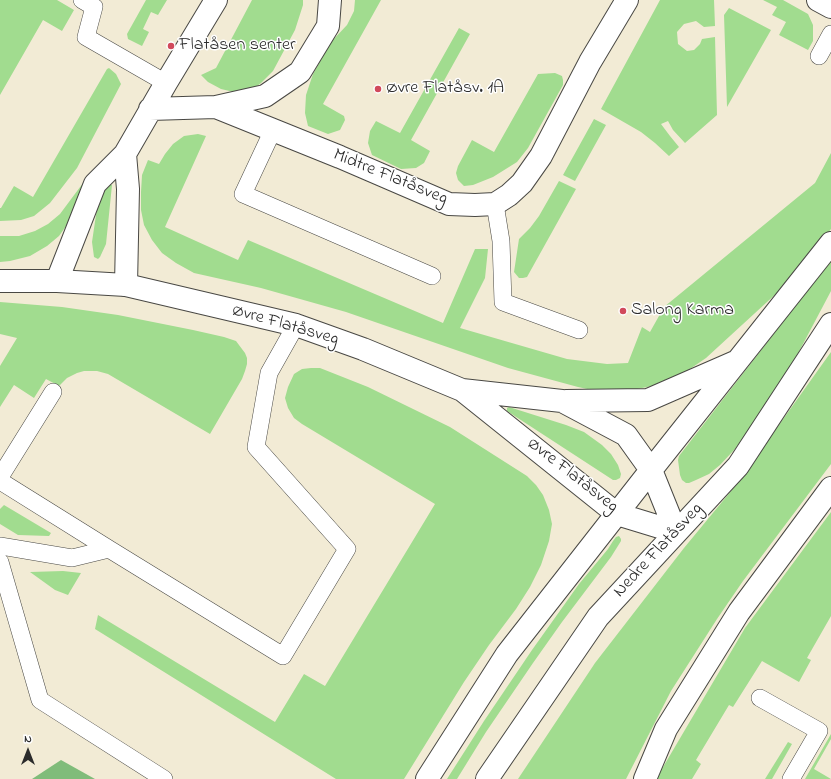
<!DOCTYPE html>
<meta charset="utf-8">
<style>
body{margin:0}
#map{position:relative;width:831px;height:779px;overflow:hidden;background:#f2ebd5;font-family:"Indie Flower",sans-serif}
canvas{display:block}
.north{position:absolute;left:8px;top:731px;width:40px;height:40px;-webkit-text-stroke:3px #fff;paint-order:stroke;rotate:0deg;font-size:11px;font-weight:700;line-height:16px;text-align:center;color:#2b2b2b}
.north::after{content:'';display:block;margin:auto;width:14px;height:18px;background:#2b2b2b;clip-path:polygon(50% 0,100% 100%,50% 72%,0 100%)}
</style>
<div id="map">
<canvas width="831" height="779"></canvas>
<div class="north">N</div>
</div>
<script>
const ctx = document.querySelector('canvas').getContext('2d');
ctx.lineJoin = 'round';
function paint(path, color) { ctx.fillStyle = color; ctx.fill(path, 'evenodd'); }
const shape = rows => new Path2D(rows.map(r => 'M' + r).join(''));
function strokePath(path, color, width, dash) { ctx.strokeStyle = color; ctx.lineWidth = width; ctx.lineCap = dash ? 'butt' : 'round'; ctx.setLineDash(dash || []); ctx.stroke(path); }
function label(font, color, halo, rows, align = 'center') {
  ctx.font = font + ' "Indie Flower",sans-serif'; ctx.lineWidth = 3; ctx.setLineDash([]); ctx.textBaseline = 'middle'; ctx.strokeStyle = halo; ctx.fillStyle = color; for (const [text, x, y, turn = 0] of rows) {
    ctx.save(); ctx.translate(x, y); ctx.rotate((+turn || 0) * Math.PI / 180); ctx.textAlign = isNaN(turn) ? turn : align; if (halo) ctx.strokeText(text, 0, 0); ctx.fillText(text, 0, 0); ctx.restore();
  }
}
const green = shape([
 [0,0,57,0,74,10,62,31,43,20,0,95],
 [146,0,167,0,158,15,151,12,143,29,149,32,142,46,128,39,127,34],
 [252,0,303,0,303,5,295,30,273,71,261,83,252,90,238,93,221,89,208,82,201,75,216,68],
 [355,0,381,0,323,104,344,116,345,120,340,130,328,134,308,126,305,113,306,95,313,74,331,42,347,25,354,11],
 [660,0,714,0,715,26,704,27,696,21,684,24,677,32,678,44,687,51,694,50,700,44,702,39,715,37,717,115,685,143,673,130,668,121,661,124,670,136,679,147,669,156,655,143,641,132,601,109],
 [763,0,783,0,808,14,813,25,813,41,808,50,779,35,786,22,772,15,777,7],
 [729,8,771,30,727,107,724,15],
 [459,28,470,34,411,140,430,151,424,163,416,168,401,169,372,155,368,143,370,131,376,121,400,133],
 [109,68,116,74,121,84,77,168,50,203,34,216,21,220,0,221,0,208,1,208,14,186,33,197,107,69],
 [555,73,562,76,563,80,563,85,528,148,517,162,493,177,473,185,464,186,458,180,456,173,458,166,472,140,494,152,538,74],
 [594,119,606,125,575,181,563,175],
 [198,134,206,136,165,227,238,260,248,240,443,323,475,249,488,249,485,278,460,328,567,359,607,364,628,363,642,327,650,332,664,307,815,183,831,153,831,229,791,280,706,358,687,371,662,384,632,390,601,392,578,387,508,368,346,312,261,288,194,273,176,263,162,253,152,240,144,225,141,210,141,192,142,175,148,160,159,164,165,154,173,144,184,136],
 [89,175,69,222,59,236,47,246,30,256,10,261,0,262,0,236,19,236,35,231,48,224,60,214],
 [559,181,576,189,527,277,523,278,519,278,514,272,519,239,530,228,539,216],
 [107,184,112,185,106,244,100,257,98,259,94,257,92,242,97,208],
 [831,260,831,291,794,361,759,416,735,449,720,465,709,474,696,480,689,483,686,483,682,480,680,475,678,460,679,456],
 [0,302,62,307,118,315,193,330,224,337,236,341,245,353,247,358,247,364,245,371,242,379,210,434,108,374,97,371,84,371,77,373,67,378,59,386,46,379,34,398,14,385,0,407,0,366,17,338,0,334],
 [831,352,831,464,743,581,717,619,671,691,626,779,518,779,595,663,684,548,736,485],
 [311,368,320,368,368,387,450,427,527,476,536,485,543,495,549,510,552,524,549,541,541,565,530,587,516,609,489,645,464,682,404,779,336,779,95,629,98,615,275,722,304,674,325,686,435,504,302,424,294,418,288,408,285,398,288,387,294,374,302,369],
 [509,407,566,425,584,432,602,445,611,454,618,465,621,474,620,478,616,480,613,480,507,411,507,408],
 [4,505,51,533,49,536,18,535,0,524,0,509],
 [831,512,831,616,807,658,811,660,799,682,762,661,733,707,729,705,696,760,701,764,692,779,656,779,745,628],
 [619,536,621,539,621,541,611,557,562,622,533,663,486,732,457,779,447,779,484,721,532,650,579,584,608,549,613,541,616,537],
 [63,571,81,573,68,595,55,590,30,572],
 [831,734,831,739,814,769,831,779,805,779],
 [788,742,792,744,772,779,765,779]
]);
const forest = shape([
 [61,760,95,779,32,779]
]);
const service = shape([
 [82,0,94,7,86,37,166,83],
 [819,56,831,34],
 [273,130,243,194,432,276],
 [495,204,501,241,503,302,579,330],
 [0,477,53,392],
 [0,481,109,549],
 [0,546,72,558,109,549,283,656,347,549,256,447,269,373,296,325],
 [0,562,40,700,164,779],
 [760,698,819,731,791,779]
]);
const minor = shape([
 [818,0,831,7],
 [216,107,340,157,449,204,475,205,495,204,509,195,522,183,541,156,590,62,627,0],
 [150,109,216,107,265,96,300,72,328,26,330,0],
 [125,154,128,189,126,285],
 [57,281,95,184,125,154,166,83,216,0],
 [645,779,666,729,739,612,831,488]
]);
const tertiary = shape([
 [0,281,57,281,126,285,296,325,363,349,462,390,562,401,626,435,651,470,676,532],
 [462,390,617,514,676,532],
 [566,401,648,400,735,362],
 [427,779,507,654,651,470,831,243],
 [487,779,598,617,738,466,831,324]
]);
const markers = [
 [171,46,4,"#d1495b"],
 [378,89,4,"#d1495b"],
 [623,311,4,"#d1495b"]
];
const poiNames = [
 ["Flatåsen senter",179,46],
 ["Øvre Flatåsv. 1A",386,89],
 ["Salong Karma",631,311]
];
const streetNames = [
 ["Midtre Flatåsveg",390,178,22],
 ["Øvre Flatåsveg",285,326,16],
 ["Øvre Flatåsveg",572,476,38],
 ["Nedre Flatåsveg",659,551,-47]
];
paint(green, '#a1dc8f');
paint(forest, '#80bc7a');
strokePath(service, '#494844', 18);
strokePath(minor, '#494844', 24);
strokePath(tertiary, '#494844', 24);
strokePath(service, '#fff', 17);
strokePath(minor, '#fff', 22);
strokePath(tertiary, '#fff', 22);
for (const [x, y, r, color] of markers) { const dot = new Path2D(); dot.arc(x, y, r, 0, 2 * Math.PI); ctx.fillStyle = color; ctx.fill(dot); strokePath(dot, '#fff', 1.5); }
label('18px', '#2b2b2b', '#fff', poiNames, 'left');
label('18px', '#2b2b2b', '#fff', streetNames);
</script>
